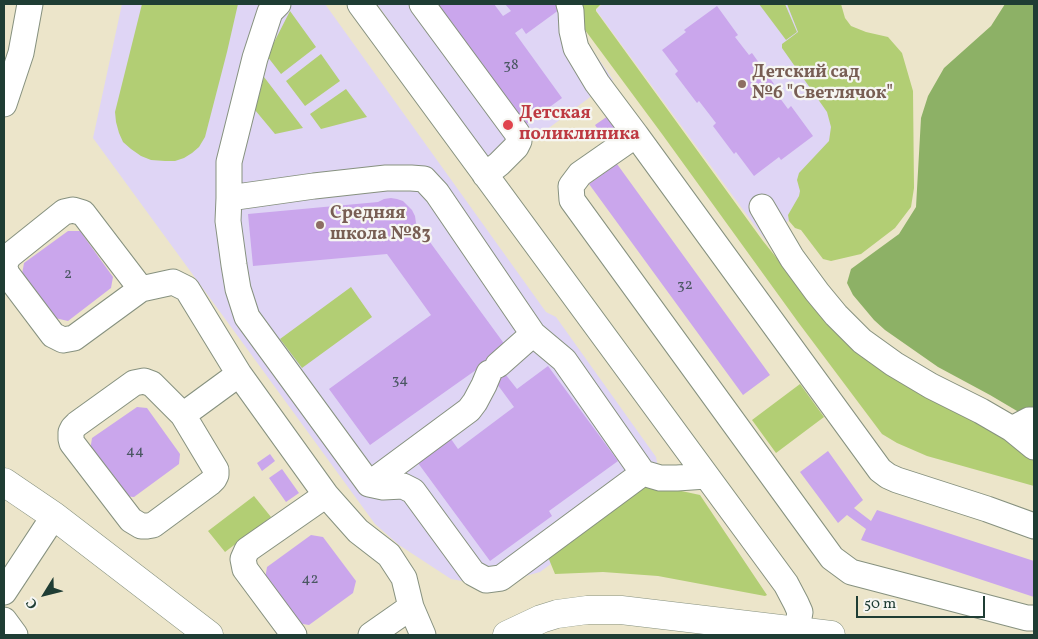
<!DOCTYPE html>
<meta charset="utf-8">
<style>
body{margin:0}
#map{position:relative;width:1038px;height:639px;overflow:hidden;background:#ece5ca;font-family:Vollkorn,serif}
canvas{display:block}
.frame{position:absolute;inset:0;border:5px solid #1f3d34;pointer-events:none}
.north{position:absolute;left:20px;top:569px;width:50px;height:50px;-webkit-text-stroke:4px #f6f6f2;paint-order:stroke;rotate:234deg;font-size:14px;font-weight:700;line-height:20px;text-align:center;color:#1f3d34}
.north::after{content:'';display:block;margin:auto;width:18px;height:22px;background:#1f3d34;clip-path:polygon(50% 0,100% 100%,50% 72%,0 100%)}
.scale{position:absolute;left:856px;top:596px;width:129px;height:22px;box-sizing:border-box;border:2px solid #1f3d34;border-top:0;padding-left:6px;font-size:15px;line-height:18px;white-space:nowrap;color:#1f3d34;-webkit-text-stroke:4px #f6f6f2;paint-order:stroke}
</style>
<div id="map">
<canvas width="1038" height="639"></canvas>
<div class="frame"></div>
<div class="north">С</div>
<div class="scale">50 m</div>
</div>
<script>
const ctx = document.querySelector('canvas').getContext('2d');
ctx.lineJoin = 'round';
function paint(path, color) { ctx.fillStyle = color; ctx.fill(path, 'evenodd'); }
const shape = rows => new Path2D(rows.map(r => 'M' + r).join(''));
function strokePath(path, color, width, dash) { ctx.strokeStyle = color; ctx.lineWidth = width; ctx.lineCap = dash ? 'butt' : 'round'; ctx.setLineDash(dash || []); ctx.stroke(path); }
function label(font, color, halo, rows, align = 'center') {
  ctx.font = font + ' Vollkorn,serif'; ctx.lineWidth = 4.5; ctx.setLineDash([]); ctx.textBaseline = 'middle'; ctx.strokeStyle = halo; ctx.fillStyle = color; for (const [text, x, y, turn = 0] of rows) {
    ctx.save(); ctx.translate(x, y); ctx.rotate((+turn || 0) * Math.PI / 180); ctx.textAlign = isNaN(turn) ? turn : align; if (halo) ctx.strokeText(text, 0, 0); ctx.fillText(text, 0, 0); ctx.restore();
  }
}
const built = shape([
 [122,4,325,4,546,312,556,317,656,457,660,478,658,485,540,572,489,586,451,579,399,545,375,524,93,138],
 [377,4,577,4,580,32,613,80,494,169],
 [602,4,822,4,845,158,777,233,766,241,596,10]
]);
const green = shape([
 [142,4,238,4,227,52,205,137,199,147,192,153,184,158,175,161,165,161,151,160,141,156,131,149,123,142,119,133,116,122,115,112],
 [581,4,601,4,596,9,596,11,763,241,808,297,965,413,1034,458,1034,486,927,456,897,443,882,434,798,322,662,134,585,30],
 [759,4,785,4,797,32,786,40],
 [787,4,841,4,845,18,851,26,866,32,888,37,902,53,913,91,914,188,911,207,895,228,861,254,831,261,823,259,801,230,795,228,789,221,788,215,799,196,800,191,797,180,799,173,829,141,831,127,827,112,782,48,782,44,798,32],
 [290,11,316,47,281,74,267,56],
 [321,54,340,81,305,106,286,81],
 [264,77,303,128,275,134,255,110],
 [346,89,367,117,321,129,310,114],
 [351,287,372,317,302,368,280,339],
 [800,384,824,417,776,453,752,420],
 [649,484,700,495,767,595,765,596,658,576,603,572,555,574,548,557],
 [254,496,271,517,225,552,208,531]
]);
const forest = shape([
 [1005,4,1034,4,1034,421,990,395,938,367,885,330,874,320,853,295,847,283,851,269,899,234,916,207,921,118,928,96,944,68,991,26]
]);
const building = shape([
 [437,4,494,4,503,16,511,11,505,4,561,4,563,7,526,34,522,28,515,33,562,98,525,125],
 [717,6,738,35,735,37,749,55,752,53,774,84,771,86,788,109,791,106,813,136,781,160,779,157,754,176,736,152,734,154,713,126,716,123,699,101,697,103,675,74,678,71,662,50,686,32,684,30],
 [615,111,627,128,607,143,595,125],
 [617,164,770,375,743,395,589,184],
 [391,198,397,199,403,201,412,210,415,216,416,223,508,349,498,365,517,389,548,366,618,461,549,511,552,516,490,561,418,463,451,439,458,449,514,407,483,365,370,445,329,389,431,315,387,254,253,266,248,214,378,202,384,199],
 [68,231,80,231,113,277,111,288,68,321,55,318,22,274,24,263],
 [137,407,147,408,180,454,179,464,134,497,122,496,90,451,92,438],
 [828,451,863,500,854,508,871,521,877,510,1034,561,1034,597,861,540,866,529,847,515,838,523,800,472],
 [270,454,275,461,262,471,257,463],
 [282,469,299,493,286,502,269,478],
 [311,535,323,537,356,581,353,593,309,625,297,623,265,579,267,567]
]);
const minor = shape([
 [360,4,786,584,796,603,800,612,797,630],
 [422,4,517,133,519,141,516,147,499,164,485,175],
 [569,4,571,11,572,31,576,48,597,83,636,135],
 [4,104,21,53,30,4],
 [229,198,229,162,255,58,270,12,278,4],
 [762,207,792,258,817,292,836,315,862,341,894,364,931,386,981,411,1012,429,1034,447],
 [141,289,83,213,73,210,64,212,9,256,4,265,7,274,53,335,63,340,74,338,141,289,173,282,187,289,239,374],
 [498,365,533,334],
 [183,415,216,470,216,475,214,479,210,483,153,525,147,526,141,526,131,520,72,443,71,439,71,432,73,428,77,424,134,383,144,381,152,384,183,415,239,374,326,495,358,531,389,555,404,578,411,607,423,635],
 [1012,429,1029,420,1034,420],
 [643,473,501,578,486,580,473,573,413,491,403,486,383,487,369,484,247,317,238,289,234,265,228,221,229,198,314,186,386,178,411,178,424,179,437,193,533,334,564,360,643,473,660,478,677,478,706,476],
 [369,484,469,410,475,402,484,385,489,373],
 [1034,526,987,509,897,480,888,476,880,470,636,135,580,174,571,186,572,200,832,558,851,572,1027,618,1034,618],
 [4,592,54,516],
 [4,620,15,635],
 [294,635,245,569,243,559,247,550,326,495],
 [371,635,411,607]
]);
const major = shape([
 [4,482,54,516,209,635],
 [507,635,541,619,557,614,587,610,621,610,831,635]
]);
const markers = [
 [742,84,5,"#8d6e63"],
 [508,125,6,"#e0444e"],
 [320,225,5,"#8d6e63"]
];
const numberNames = [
 ["38",511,66],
 ["2",68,275],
 ["32",685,286],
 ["34",400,381],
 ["44",135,452],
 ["42",310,580]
];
const educationNames = [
 ["Детский сад",752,74],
 ["№6 \"Светлячок\"",752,95],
 ["Средняя",330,215],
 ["школа №83",330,236]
];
const healthNames = [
 ["Детская",519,115],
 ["поликлиника",519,136]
];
paint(built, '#dfd5f5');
paint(green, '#b2ce74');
paint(forest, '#8db166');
paint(building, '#caa6ec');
strokePath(minor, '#86917f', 27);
strokePath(major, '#86917f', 29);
strokePath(minor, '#fff', 25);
strokePath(major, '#fff', 28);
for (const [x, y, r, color] of markers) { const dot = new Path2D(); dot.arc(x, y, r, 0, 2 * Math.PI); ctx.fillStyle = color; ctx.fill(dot); strokePath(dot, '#f6f6f2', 2); }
label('15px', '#4a5762', null, numberNames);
label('bold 18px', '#785e54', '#f6f6f2', educationNames, 'left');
label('bold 18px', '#be3a42', '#f6f6f2', healthNames, 'left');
</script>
